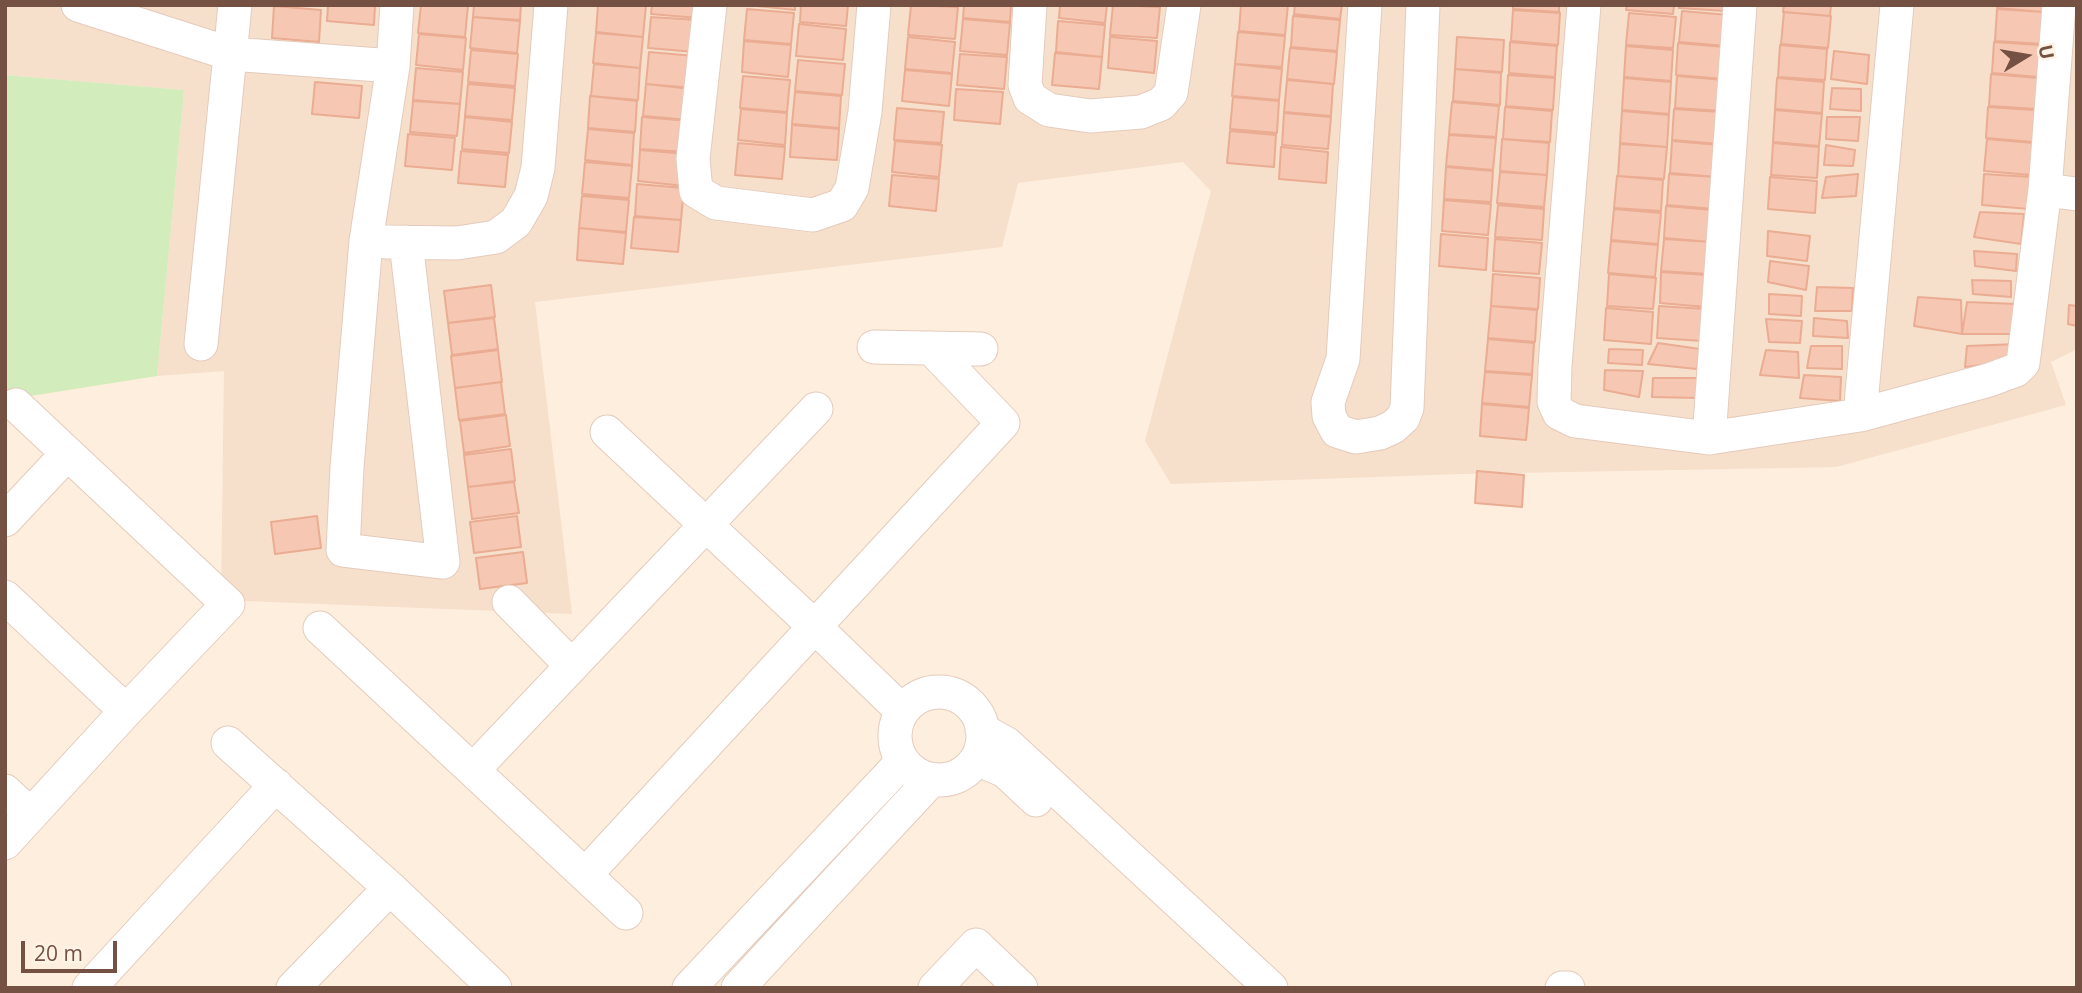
<!DOCTYPE html>
<style>
body{margin:0}
#map{position:relative;width:2082px;height:993px;overflow:hidden;background:#feeedd;font-family:"Open Sans",sans-serif}
canvas{display:block}
.frame{position:absolute;inset:0;border:7px solid #755144;pointer-events:none}
.north{position:absolute;left:1991px;top:21px;width:70px;height:70px;-webkit-text-stroke:5px #fff3e5;paint-order:stroke;rotate:79deg;font-size:19px;font-weight:700;line-height:28px;text-align:center;color:#755144}
.north::after{content:'';display:block;margin:auto;width:24px;height:32px;background:#755144;clip-path:polygon(50% 0,100% 100%,50% 72%,0 100%)}
.scale{position:absolute;left:21px;top:941px;width:96px;height:32px;box-sizing:border-box;border:4px solid #755144;border-top:0;padding-left:9px;font-size:21px;line-height:24px;white-space:nowrap;color:#755144;-webkit-text-stroke:5px #fff3e5;paint-order:stroke}
</style>
<div id="map">
<canvas width="2082" height="993"></canvas>
<div class="frame"></div>
<div class="north">U</div>
<div class="scale">20 m</div>
</div>
<script>
const ctx = document.querySelector('canvas').getContext('2d');
ctx.lineJoin = 'round';
function paint(path, color) { ctx.fillStyle = color; ctx.fill(path, 'evenodd'); }
const shape = rows => new Path2D(rows.map(r => 'M' + r).join(''));
function strokePath(path, color, width, dash) { ctx.strokeStyle = color; ctx.lineWidth = width; ctx.lineCap = dash ? 'butt' : 'round'; ctx.setLineDash(dash || []); ctx.stroke(path); }
const residential = shape([
 [5,5,2077,5,2077,349,2051,362,2066,405,1836,467,1462,474,1171,484,1145,441,1211,191,1183,162,1018,183,1002,247,535,302,572,614,221,600,224,371,157,376,184,90,5,75]
]);
const green = shape([
 [5,75,184,90,157,376,5,400]
]);
const building = shape([
 [328,5,375,5,374,25,327,21,328,5],
 [421,5,468,5,465,37,418,33,421,5],
 [474,5,521,5,520,20,473,17,474,5],
 [598,5,646,5,643,37,596,32,598,5],
 [652,5,699,5,698,18,651,14,652,5],
 [748,5,795,5,795,10,748,5],
 [801,5,848,5,846,26,800,22,801,5],
 [911,5,958,7,955,39,908,35,911,5],
 [964,5,1011,5,1010,22,963,18,964,5],
 [1060,5,1107,5,1105,23,1059,18,1060,5],
 [1113,5,1160,7,1157,38,1110,35,1113,5],
 [1241,5,1288,5,1285,35,1239,31,1241,5],
 [1295,5,1342,5,1340,19,1294,14,1295,5],
 [1513,5,1559,5,1559,12,1513,9,1513,5],
 [1627,5,1674,5,1673,14,1626,10,1627,5],
 [1679,5,1726,5,1725,11,1679,8,1679,5],
 [1784,5,1831,5,1830,16,1783,12,1784,5],
 [1997,5,2045,5,2044,12,1997,8,1997,5],
 [274,6,321,10,319,42,272,38,274,6],
 [747,9,794,13,791,44,744,40,747,9],
 [1997,9,2044,12,2042,44,1995,41,1997,9],
 [1513,10,1560,13,1558,45,1511,41,1513,10],
 [1682,11,1729,15,1726,46,1679,42,1682,11],
 [1784,12,1831,16,1828,48,1781,44,1784,12],
 [1629,13,1676,17,1673,48,1626,45,1629,13],
 [1293,16,1340,20,1337,51,1291,47,1293,16],
 [473,17,520,21,517,53,470,48,473,17],
 [651,17,698,20,695,52,648,48,651,17],
 [963,19,1010,23,1007,55,960,51,963,19],
 [1058,21,1105,25,1102,57,1056,52,1058,21],
 [799,24,846,29,843,60,796,56,799,24],
 [1238,32,1285,36,1282,67,1235,64,1238,32],
 [596,33,643,37,640,68,593,63,596,33],
 [419,34,466,38,463,70,416,65,419,34],
 [908,37,955,42,952,73,905,69,908,37],
 [1110,37,1157,41,1154,73,1108,68,1110,37],
 [1457,37,1504,40,1502,72,1455,69,1457,37],
 [744,41,791,45,788,77,742,72,744,41],
 [1510,42,1557,46,1555,77,1509,73,1510,42],
 [1994,42,2041,45,2038,77,1992,73,1994,42],
 [1678,43,1725,47,1723,79,1676,75,1678,43],
 [1780,45,1827,49,1825,80,1778,77,1780,45],
 [1626,46,1673,50,1671,81,1624,77,1626,46],
 [1290,48,1337,52,1334,84,1287,79,1290,48],
 [471,50,518,54,515,86,468,82,471,50],
 [1834,51,1869,55,1867,84,1831,79,1834,51],
 [649,52,695,56,693,88,646,84,649,52],
 [1055,53,1102,57,1099,89,1052,85,1055,53],
 [960,54,1007,57,1004,89,957,85,960,54],
 [798,60,845,64,842,95,795,91,798,60],
 [594,64,640,68,638,100,591,96,594,64],
 [1235,64,1282,69,1279,100,1232,96,1235,64],
 [416,68,463,72,460,104,413,100,416,68],
 [1455,69,1501,73,1500,105,1453,101,1455,69],
 [905,70,952,74,949,106,902,101,905,70],
 [1991,74,2038,78,2036,109,1989,106,1991,74],
 [1508,75,1555,78,1553,110,1506,106,1508,75],
 [743,76,790,80,787,112,740,108,743,76],
 [1677,76,1724,80,1722,111,1675,108,1677,76],
 [1624,78,1671,82,1669,114,1622,110,1624,78],
 [1777,78,1824,82,1822,113,1775,109,1777,78],
 [1287,80,1333,84,1331,116,1284,112,1287,80],
 [315,82,362,86,359,118,312,114,315,82],
 [468,84,515,88,512,120,465,116,468,84],
 [646,84,692,89,690,120,643,116,646,84],
 [1832,88,1861,89,1861,111,1830,109,1832,88],
 [956,89,1003,92,1000,124,954,120,956,89],
 [795,92,841,96,839,128,792,124,795,92],
 [590,96,637,101,635,132,588,128,590,96],
 [1233,97,1279,101,1277,133,1230,129,1233,97],
 [413,101,460,104,457,136,410,132,413,101],
 [1452,102,1499,106,1496,137,1449,134,1452,102],
 [1505,107,1552,111,1550,142,1503,139,1505,107],
 [1988,107,2035,110,2033,142,1986,138,1988,107],
 [897,108,944,112,941,143,894,140,897,108],
 [741,109,787,113,785,145,738,140,741,109],
 [1674,109,1721,112,1719,144,1672,140,1674,109],
 [1775,110,1822,114,1819,146,1773,142,1775,110],
 [1622,111,1669,115,1667,147,1620,143,1622,111],
 [1284,113,1331,117,1328,149,1282,145,1284,113],
 [465,117,512,122,509,153,462,149,465,117],
 [642,117,689,121,687,152,640,149,642,117],
 [1827,117,1860,117,1858,141,1826,139,1827,117],
 [792,125,839,129,837,160,790,157,792,125],
 [588,129,634,133,632,165,585,160,588,129],
 [1230,131,1276,135,1274,167,1227,163,1230,131],
 [408,134,455,138,452,170,405,166,408,134],
 [1449,135,1496,138,1493,170,1446,166,1449,135],
 [1502,139,1549,143,1547,175,1500,171,1502,139],
 [1987,139,2034,143,2031,175,1984,171,1987,139],
 [895,141,942,145,939,177,892,172,895,141],
 [1672,141,1719,145,1717,177,1670,173,1672,141],
 [738,143,785,147,782,179,735,175,738,143],
 [1773,143,1819,147,1817,178,1771,175,1773,143],
 [1620,144,1667,147,1664,179,1618,176,1620,144],
 [1826,145,1855,150,1853,166,1824,165,1826,145],
 [1281,147,1328,152,1326,183,1279,179,1281,147],
 [640,150,687,154,684,186,638,181,640,150],
 [461,151,508,155,505,187,458,183,461,151],
 [585,162,632,166,629,198,582,194,585,162],
 [1446,167,1493,171,1491,202,1444,199,1446,167],
 [1500,172,1547,175,1544,207,1497,203,1500,172],
 [1669,174,1716,177,1714,209,1667,205,1669,174],
 [1858,174,1856,196,1822,198,1826,177,1858,174],
 [1984,174,2031,177,2029,209,1982,205,1984,174],
 [892,175,939,179,936,211,889,206,892,175],
 [1617,176,1663,180,1661,211,1614,208,1617,176],
 [1770,177,1817,181,1815,213,1768,209,1770,177],
 [637,184,684,188,681,220,635,216,637,184],
 [582,196,629,200,626,232,579,228,582,196],
 [1444,200,1491,204,1488,235,1442,231,1444,200],
 [1498,205,1544,209,1542,240,1495,237,1498,205],
 [1666,206,1713,210,1711,242,1664,238,1666,206],
 [1614,209,1661,213,1658,244,1611,240,1614,209],
 [1980,212,2024,214,2021,244,1974,237,1980,212],
 [634,217,681,220,678,252,631,248,634,217],
 [579,228,626,233,623,264,577,260,579,228],
 [1768,231,1810,236,1807,261,1767,256,1768,231],
 [1441,234,1488,238,1486,270,1439,266,1441,234],
 [1495,239,1542,243,1539,274,1493,271,1495,239],
 [1664,239,1711,242,1708,274,1661,271,1664,239],
 [1611,241,1658,245,1655,277,1608,273,1611,241],
 [1974,251,2017,254,2016,271,1975,266,1974,251],
 [1770,261,1809,266,1806,290,1768,282,1770,261],
 [1661,272,1708,275,1706,307,1660,303,1661,272],
 [1493,274,1540,278,1538,309,1491,306,1493,274],
 [1609,274,1656,278,1653,309,1607,306,1609,274],
 [1972,280,2011,281,2011,297,1973,294,1972,280],
 [491,285,495,317,448,323,444,291,491,285],
 [1817,287,1853,288,1852,311,1815,311,1817,287],
 [1769,294,1802,296,1801,316,1769,314,1769,294],
 [1918,297,1961,300,1962,334,1914,326,1918,297],
 [1967,302,2017,304,2015,334,1962,334,1967,302],
 [2069,305,2077,306,2077,326,2068,324,2069,305],
 [1491,306,1537,310,1535,342,1488,338,1491,306],
 [1659,306,1706,309,1703,341,1657,338,1659,306],
 [1606,308,1653,312,1651,344,1604,340,1606,308],
 [494,318,498,349,452,355,448,323,494,318],
 [1814,318,1847,321,1848,338,1813,336,1814,318],
 [1766,319,1802,321,1800,343,1769,342,1766,319],
 [1488,339,1534,343,1532,374,1485,371,1488,339],
 [1658,343,1700,349,1697,369,1648,364,1658,343],
 [2018,344,2015,361,1965,367,1967,346,2018,344],
 [1811,346,1842,346,1842,369,1807,368,1811,346],
 [1609,349,1643,350,1642,365,1608,363,1609,349],
 [498,350,502,382,455,388,451,356,498,350],
 [1766,350,1798,352,1799,378,1760,375,1766,350],
 [1605,370,1643,371,1639,397,1604,390,1605,370],
 [1485,372,1532,375,1529,407,1482,403,1485,372],
 [1804,375,1841,377,1840,401,1800,398,1804,375],
 [1653,378,1701,378,1699,398,1652,397,1653,378],
 [501,382,505,414,459,420,455,388,501,382],
 [1482,404,1529,408,1526,440,1480,436,1482,404],
 [506,415,510,446,464,453,460,421,506,415],
 [511,449,515,481,468,487,464,455,511,449],
 [1477,471,1524,475,1522,507,1475,503,1477,471],
 [514,482,519,513,472,519,468,487,514,482],
 [317,516,321,548,275,554,271,522,317,516],
 [517,516,521,547,474,553,470,522,517,516],
 [523,552,527,583,480,589,476,558,523,552]
]);
const minor = shape([
 [78,5,231,54,393,66],
 [397,5,393,66,366,241,347,467,343,550,443,562,406,242],
 [710,5,693,159,696,191,716,203,813,215,842,205,852,188,865,112,874,5],
 [1030,5,1025,85,1030,98,1049,110,1090,116,1141,112,1161,104,1171,93,1184,5],
 [1365,5,1343,359,1328,402,1329,416,1337,431,1356,437,1380,433,1393,427,1403,418,1407,408,1423,5],
 [1584,5,1555,366,1554,402,1559,413,1575,421,1709,438,1860,415,1989,380,2016,370,2023,363,2045,190,2059,5],
 [2045,190,2077,194],
 [386,242,457,243,496,237,516,222,531,196,538,168,551,5],
 [201,344,235,5],
 [874,347,981,349],
 [1860,415,1897,5],
 [607,432,814,626,902,711],
 [1709,438,1740,5],
 [5,520,67,454],
 [5,597,126,711],
 [509,602,572,666],
 [320,628,626,913],
 '895 736a44 44 0 1 1 88 0a44 44 0 1 1-88 0Z',
 [982,730,1007,744,1271,988],
 [228,743,390,888,495,988],
 [977,759,1005,771,1036,800],
 [473,770,816,409],
 [5,791,31,815],
 [5,843,126,711,228,604,16,405],
 [585,875,1003,423,931,348],
 [89,988,276,785],
 [293,988,390,888],
 [689,988,902,762],
 [738,988,931,780],
 [935,988,976,945,1021,988],
 [1562,988,1568,988]
]);
paint(residential, '#f6dfcb');
paint(green, '#d3ecbb');
paint(building, '#f6c7b3');
strokePath(building, '#eaac92', 2);
strokePath(minor, '#e4cbbc', 35);
strokePath(minor, '#fff', 33);
</script>
